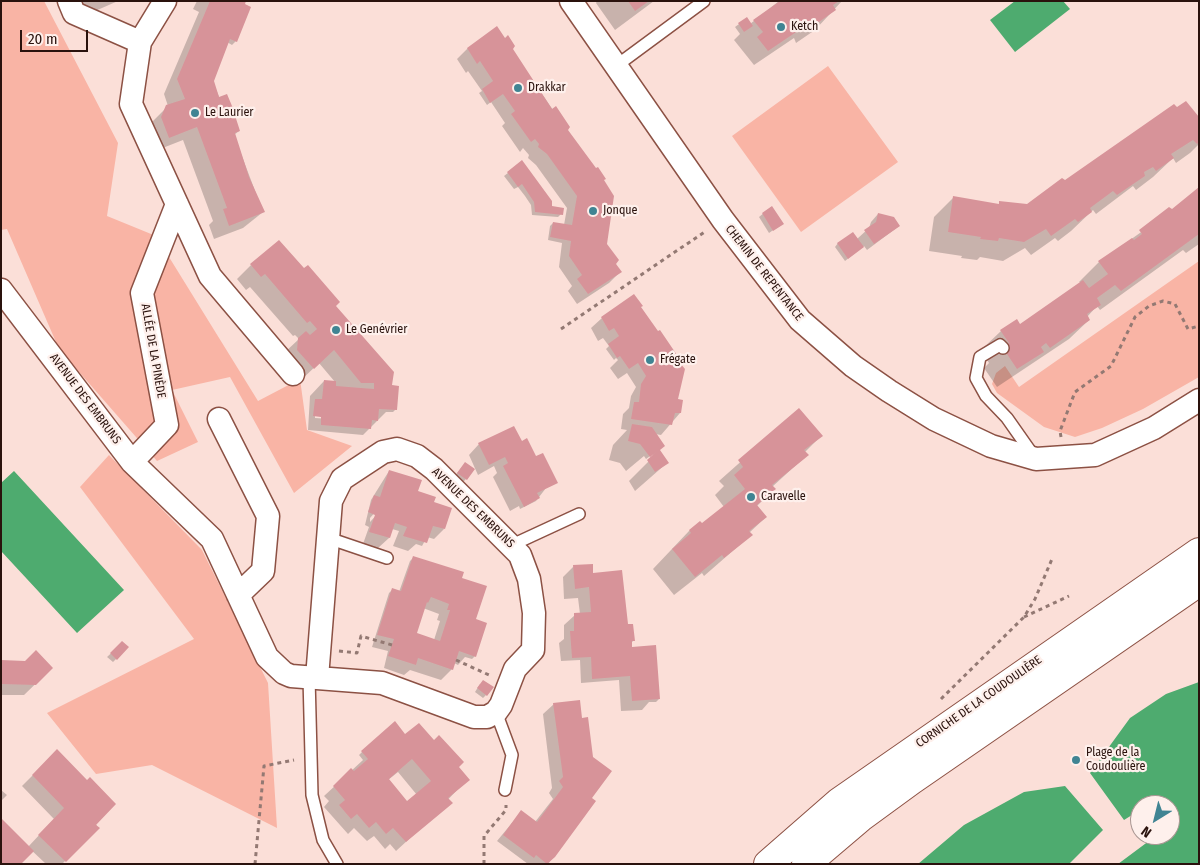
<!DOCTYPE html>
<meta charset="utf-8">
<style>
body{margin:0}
#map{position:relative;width:1200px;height:865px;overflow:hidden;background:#fbdfd8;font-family:"Fira Sans Condensed",sans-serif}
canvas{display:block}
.frame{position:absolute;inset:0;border:2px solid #2a120d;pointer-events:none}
.north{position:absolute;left:1130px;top:795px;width:50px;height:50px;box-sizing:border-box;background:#fef0ec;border:1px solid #a99793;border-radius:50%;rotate:216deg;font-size:14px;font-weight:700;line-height:20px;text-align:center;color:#2a120d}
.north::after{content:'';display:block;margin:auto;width:18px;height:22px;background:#408493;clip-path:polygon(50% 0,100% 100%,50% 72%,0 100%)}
.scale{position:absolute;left:20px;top:30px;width:68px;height:22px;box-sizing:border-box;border:2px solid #2a120d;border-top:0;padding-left:6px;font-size:15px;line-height:18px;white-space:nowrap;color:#2a120d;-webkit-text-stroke:4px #fef0ec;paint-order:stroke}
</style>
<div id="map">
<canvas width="1200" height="865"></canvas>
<div class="frame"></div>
<div class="north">N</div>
<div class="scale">20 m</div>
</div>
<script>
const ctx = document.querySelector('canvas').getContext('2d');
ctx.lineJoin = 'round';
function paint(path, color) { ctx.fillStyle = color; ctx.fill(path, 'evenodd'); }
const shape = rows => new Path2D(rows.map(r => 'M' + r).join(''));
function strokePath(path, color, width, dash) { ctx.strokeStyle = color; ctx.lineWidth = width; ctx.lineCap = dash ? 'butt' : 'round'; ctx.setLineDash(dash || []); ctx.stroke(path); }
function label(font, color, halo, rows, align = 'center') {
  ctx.font = font + ' "Fira Sans Condensed",sans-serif'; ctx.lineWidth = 4.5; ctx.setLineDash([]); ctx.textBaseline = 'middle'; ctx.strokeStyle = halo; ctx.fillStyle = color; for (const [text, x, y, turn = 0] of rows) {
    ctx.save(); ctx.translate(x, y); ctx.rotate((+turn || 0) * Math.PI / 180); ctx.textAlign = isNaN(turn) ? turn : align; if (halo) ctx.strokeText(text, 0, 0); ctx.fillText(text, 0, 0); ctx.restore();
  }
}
const green = shape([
 [1,1,44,1,118,143,107,216,156,236,258,401,300,379,307,430,352,446,294,493,230,377,172,390,198,442,157,461,59,349,7,229,1,230],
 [828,66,898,162,801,232,732,136],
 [1199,261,1199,377,1143,409,1102,428,1075,437,1044,427,997,393,992,384,996,373,1005,366,1019,387],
 [109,455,202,550,268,683,277,828,152,765,96,774,47,713,194,639,80,487]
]);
const water = shape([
 [1015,1,1063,1,1070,9,1015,52,990,20],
 [14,471,124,590,77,633,1,551,1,483],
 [1199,682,1199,864,1118,864,1157,835,1170,835,1170,805,1154,805,1152,802,1140,805,1140,810,1124,820,1090,773,1130,718,1166,694],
 [1065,786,1103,830,1069,864,918,864,964,825,1024,792]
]);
const shadow = shape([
 [81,1,118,1,86,15],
 [197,1,245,1,236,41,232,45,227,42,213,82,220,99,239,131,234,135,263,212,243,228,214,239,209,225,213,221,183,140,155,151,148,132,153,121,168,106,164,94,199,12,193,9],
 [597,1,654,1,615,30,596,3],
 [779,1,842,1,815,30,796,43,794,38,754,65,734,40,740,34,735,27,739,24,750,24],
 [468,48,511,49,602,181,606,245,620,272,609,283,577,304,568,291,572,286,559,267,562,243,548,240,550,226,553,223,564,225,567,208,536,165,528,158,529,155,523,148,520,152,502,126,505,123,491,102,487,105,479,93,482,91,468,71,466,73,457,59],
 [1199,119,1199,144,1190,153,1176,163,1173,158,1153,177,1136,190,1133,186,1096,214,1093,210,1071,231,1058,241,1055,238,1031,255,1025,248,1003,261,980,257,977,260,961,258,962,256,929,251,934,217,954,197,998,205,1000,202,1027,205,1065,182],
 [522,162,550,207,561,214,558,217,532,215,531,205,525,196,518,187,514,189,504,176],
 [1199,191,1199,244,1186,253,1183,250,1100,310,1097,306,1087,317,1089,320,1069,339,997,387,984,368,989,363,981,350,1001,331,1020,326,1081,283,1079,282,1099,262],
 [771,207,782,224,769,233,759,217],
 [878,214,899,226,867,250,864,246,845,261,835,247,838,243,857,239,869,228,871,222],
 [251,265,334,306,391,387,396,409,393,412,386,412,363,435,308,430,310,396,324,381,335,382,319,363,299,382,284,353,299,339,295,335,293,336,250,287,246,290,237,279],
 [315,415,331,419,315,418],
 [633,296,683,369,677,400,680,413,661,435,655,434,659,450,667,463,635,491,629,481,654,456,653,454,646,459,644,456,626,471,620,463,609,460,613,445,627,430,621,429,623,414,629,408,631,396,636,387,627,373,618,379,610,368,618,360,616,358,614,360,606,349,609,346,603,338,598,341,591,328,602,318],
 [799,410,821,436,805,452,807,455,772,487,774,489,757,506,766,517,749,533,751,535,704,576,702,573,674,595,653,569,689,531,700,522,702,525,724,507,715,495,724,486,719,481],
 [521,443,556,483,546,488,536,501,520,509,519,506,510,511,493,477,497,473,494,466,478,475,469,455,479,444],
 [462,467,466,479,463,482,454,477],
 [389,471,433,502,444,529,434,539,427,537,422,546,416,544,408,551,393,546,399,531,392,529,389,538,378,548,363,544,369,527,365,525,371,500],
 [378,509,380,511,370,522,370,518],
 [413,558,461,579,475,618,475,656,472,659,465,657,458,665,454,663,452,669,441,680,410,670,404,675,384,668,388,651,372,647,389,593,392,590,399,592,410,561],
 [423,608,439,614,437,620,440,621,434,640,415,634],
 [574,566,592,574,626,625,634,640,631,643,631,648,659,699,656,702,649,702,642,710,621,711,619,680,581,683,580,660,561,661,559,643,564,639,564,625,575,615,580,614,578,598,564,599,563,577],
 [122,643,127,648,113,662,107,657],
 [1,661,52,668,24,695,1,695],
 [480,684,486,695,483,698,475,692],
 [554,704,581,719,591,798,564,843,548,864,528,864,497,841,521,812,535,822,553,799,549,793,552,788,543,714],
 [405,736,457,767,459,788,420,829,396,851,390,844,385,849,374,836,367,841,354,828,348,834,324,807,329,801,324,796,363,760,359,755,362,752],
 [398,772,417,795,407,803,388,780],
 [57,751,98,828,62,864,46,864,28,847,54,819,22,786],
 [1,790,7,795,1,801]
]);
const building = shape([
 [210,1,246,1,245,4,251,7,237,42,230,39,214,81,219,97,227,94,232,106,240,131,235,133,249,177,265,212,229,226,223,209,227,208,197,127,169,138,161,117,166,105,185,99,177,79],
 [628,1,649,1,635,11],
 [780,1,839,1,833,5,836,10,816,24,814,20,768,51,757,37,763,32,753,20],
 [747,17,753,26,744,32,738,23],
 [497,26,505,38,508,35,515,46,513,49,552,109,556,106,570,127,568,130,596,168,598,167,606,179,604,180,614,196,607,244,619,260,616,264,622,272,588,294,577,279,582,275,569,256,571,241,550,237,553,222,572,225,577,196,547,154,538,147,539,144,535,139,531,142,511,114,515,111,503,94,490,103,482,89,493,81,480,61,477,64,467,48],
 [1186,101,1199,117,1199,142,1197,144,1193,140,1171,154,1174,158,1156,171,1153,167,1144,172,1145,176,1117,195,1113,191,1090,208,1092,212,1078,222,1075,219,1051,236,1046,229,1024,242,999,238,998,241,980,239,981,237,948,232,953,196,999,204,999,201,1027,204,1062,178,1065,180,1174,104,1177,107],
 [522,160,552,201,552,206,564,208,563,215,535,212,534,202,522,184,518,187,507,172],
 [1199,187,1199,234,1121,291,1115,285,1097,298,1101,305,1087,314,1090,320,1050,348,1046,343,1041,347,1044,352,1017,369,1003,348,1009,343,1000,330,1017,319,1020,324,1083,280,1089,288,1108,274,1098,261,1132,238,1134,240,1142,234,1139,230,1169,207,1172,209],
 [772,206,784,224,773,231,762,213],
 [878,213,894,217,900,226,874,244,864,230,876,222],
 [853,232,864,247,848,259,837,243],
 [279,240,304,268,308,265,340,302,336,306,394,372,392,385,399,386,397,410,379,409,378,421,372,420,371,429,321,425,321,417,313,416,315,399,322,399,324,380,336,381,336,386,374,389,374,383,361,383,334,350,314,369,297,350,298,338,306,331,310,335,317,329,310,321,307,323,265,274,261,277,250,264],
 [634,294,643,306,641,307,658,331,660,330,677,355,675,357,685,369,678,399,683,400,681,413,675,413,672,425,631,419,634,402,639,402,641,384,646,376,638,363,629,369,620,356,617,358,608,344,619,336,614,328,609,331,601,317],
 [799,408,823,436,804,450,809,455,772,485,776,489,757,505,767,517,749,531,753,535,724,558,722,555,695,577,672,549,691,533,689,530,700,521,702,523,745,489,734,475,743,467,738,460],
 [632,424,652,427,665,446,660,450,669,463,655,472,647,460,656,452,650,457,640,444,628,441],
 [514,426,522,441,527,438,536,456,543,453,558,483,537,493,540,498,524,507,503,466,508,463,505,457,489,465,478,443],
 [465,462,475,469,467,480,457,473],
 [389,470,422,480,418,491,436,497,434,502,452,508,445,529,433,526,427,543,403,536,407,527,395,523,390,538,369,532,375,515,368,512,374,495,380,497],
 [413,556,464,572,462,578,487,586,476,619,487,623,476,657,459,651,453,670,418,658,416,665,388,656,394,639,377,635,392,588,401,591],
 [431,597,449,604,447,610,450,610,440,641,417,633,427,602,428,603],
 [593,564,593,573,622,570,628,624,633,624,635,641,632,641,632,647,656,645,660,699,632,701,630,676,592,679,591,657,572,658,570,631,574,631,574,613,591,612,589,587,575,589,573,565],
 [122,641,129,647,117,660,110,653],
 [36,650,53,668,36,685,1,684,1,660,25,661],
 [483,680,494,687,487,696,477,688],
 [580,700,582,718,588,717,593,757,612,771,592,798,596,801,555,857,547,864,536,855,534,858,503,835,521,810,537,822,563,787,559,781,563,777,553,703],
 [395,721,405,734,419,723,434,740,439,735,464,762,459,767,470,780,448,798,453,803,406,842,393,828,386,834,376,822,369,828,357,814,351,819,339,805,345,800,333,786,351,768,354,771,368,759,361,751],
 [412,759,431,781,407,801,389,779],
 [57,749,87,780,90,777,116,804,96,825,100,828,66,862,38,835,64,808,32,775],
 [1,818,34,851,21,864,1,864]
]);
const path = shape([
 [561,329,706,231],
 [1061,437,1060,431,1075,392,1111,366,1135,317,1149,306,1163,301,1175,304,1188,329,1199,326],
 [1024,617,1069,596],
 [339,651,357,653,361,636,392,645],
 [456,660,489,675],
 [941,699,1024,617,1035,599,1052,559],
 [255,864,264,766,294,760],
 [484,864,484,836,506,810,506,805]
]);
const service = shape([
 [616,66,704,1],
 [1003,348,1000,345,980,357,976,378,986,396,1007,418,1033,455],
 [328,538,387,558],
 [512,545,579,514],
 [309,677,312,795,323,840,337,864],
 [496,712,512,755,505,790]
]);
const minor = shape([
 [69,1,74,13,140,42],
 [165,1,140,42,131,104,210,276,293,374],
 [571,1,723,220,800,320,853,366,889,391,934,419,991,446,1036,459,1095,455,1154,428,1199,400],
 [1,290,132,462,212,539,267,657,284,673,291,676,382,683,474,717,487,717,496,712,501,705,515,669,533,650,534,613,529,579,520,555,434,469,417,456,397,449,383,452,342,479,331,501,317,678],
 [219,419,268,516,263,571,238,595],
 [132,462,167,425,142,293,177,204]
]);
const secondary = shape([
 [768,864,839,802,1199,552],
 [806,864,860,818,912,780,1199,582]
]);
const markers = [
 [781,27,5,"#408493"],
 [518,88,5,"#408493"],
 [195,113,5,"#408493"],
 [593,211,5,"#408493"],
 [336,330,5,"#408493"],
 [650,360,5,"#408493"],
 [751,497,5,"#408493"],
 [1076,760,5,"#408493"]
];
const poiNames = [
 ["Ketch",791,27],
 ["Drakkar",528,88],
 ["Le Laurier",205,113],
 ["Jonque",603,211],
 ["Le Genévrier",346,330],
 ["Frégate",660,360],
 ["Caravelle",761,497],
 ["Plage de la",1086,753],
 ["Coudoulière",1086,767]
];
const streetNames = [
 ["CHEMIN DE REPENTANCE",764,273,52],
 ["ALLÉE DE LA PINÈDE",153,351,80],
 ["AVENUE DES EMBRUNS",85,399,53],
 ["AVENUE DES EMBRUNS",473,508,44],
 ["CORNICHE DE LA COUDOULIÈRE",979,702,-35]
];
paint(green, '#f9b4a5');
paint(water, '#4eab6f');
paint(shadow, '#0003');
paint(building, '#d79399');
strokePath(service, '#8c5144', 14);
strokePath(minor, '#8c5144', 25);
strokePath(secondary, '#8c5144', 30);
strokePath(path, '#937973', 3, [4, 4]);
strokePath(service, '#fff', 11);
strokePath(minor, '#fff', 22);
strokePath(secondary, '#fff', 28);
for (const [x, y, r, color] of markers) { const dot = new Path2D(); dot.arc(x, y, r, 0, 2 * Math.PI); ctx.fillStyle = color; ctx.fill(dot); strokePath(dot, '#fef0ec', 2); }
label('12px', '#2a120d', '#fef0ec', poiNames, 'left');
label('12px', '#2a120d', '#fef0ec', streetNames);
</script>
